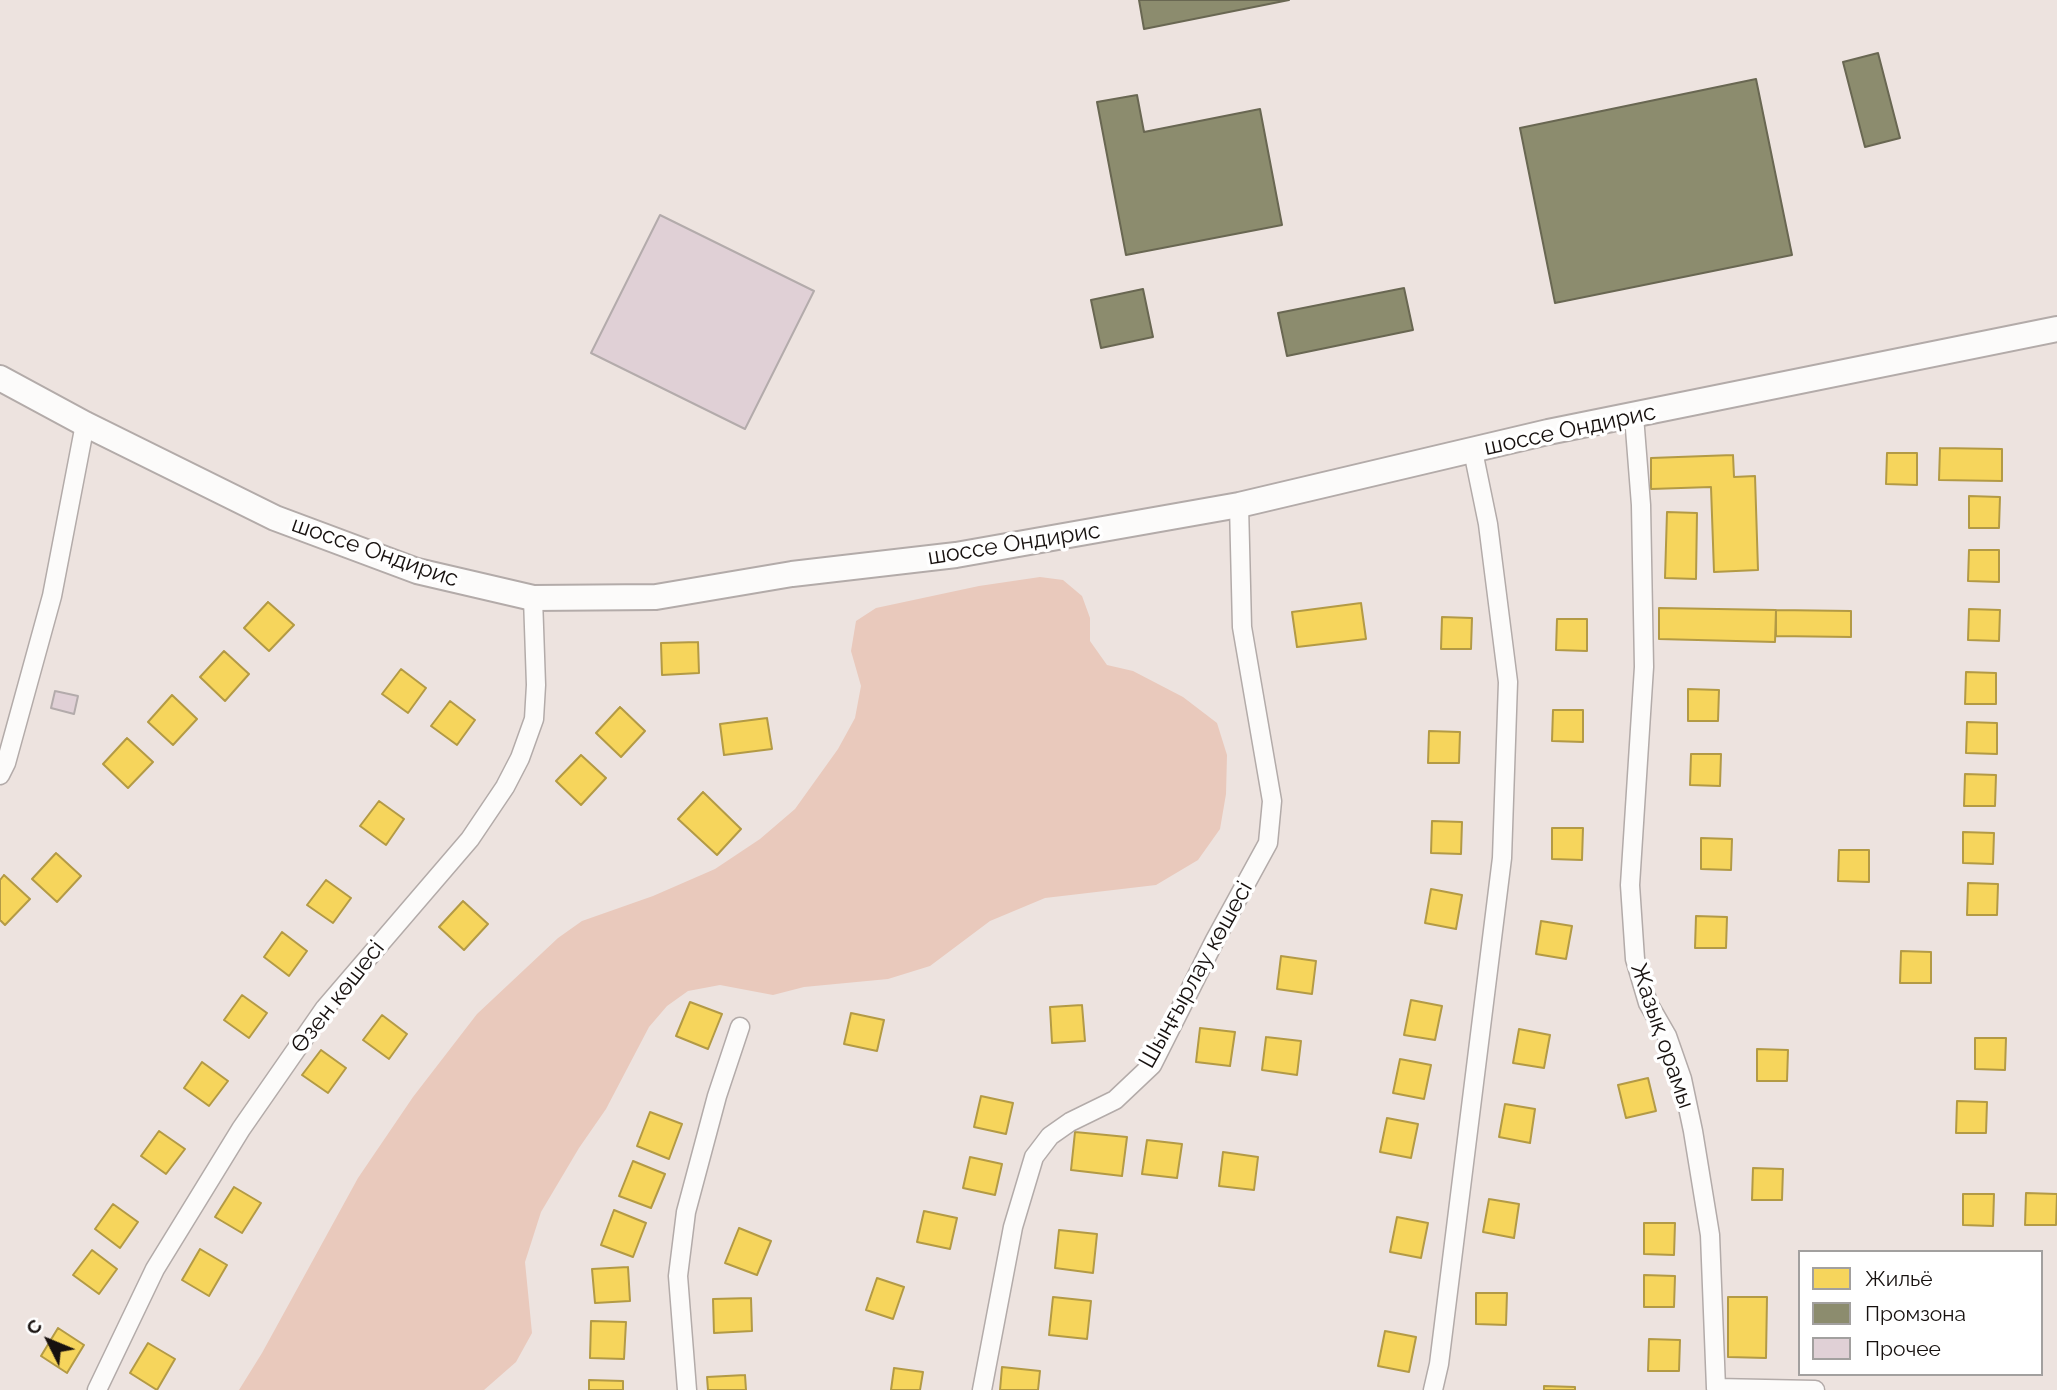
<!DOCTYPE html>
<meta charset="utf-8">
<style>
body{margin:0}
#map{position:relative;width:2057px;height:1390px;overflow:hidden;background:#ede3df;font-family:Raleway,sans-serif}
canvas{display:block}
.legend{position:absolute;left:1798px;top:1250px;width:245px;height:126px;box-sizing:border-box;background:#fff;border:2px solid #a2a09f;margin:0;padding:9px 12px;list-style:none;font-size:21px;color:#17110f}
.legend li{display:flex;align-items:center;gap:14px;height:35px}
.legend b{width:35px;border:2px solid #a2a09f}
.north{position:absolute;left:14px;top:1306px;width:70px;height:70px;-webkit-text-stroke:5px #fff;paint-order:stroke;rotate:313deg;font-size:19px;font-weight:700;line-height:28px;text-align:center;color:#17110f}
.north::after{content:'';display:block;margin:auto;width:24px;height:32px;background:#17110f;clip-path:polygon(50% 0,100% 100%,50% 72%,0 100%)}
</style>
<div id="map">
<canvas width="2057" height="1390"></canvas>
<ul class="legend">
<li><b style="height:19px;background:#f6d55c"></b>Жильё</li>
<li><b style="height:19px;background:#8c8c6e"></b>Промзона</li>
<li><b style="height:19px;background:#e0d0d6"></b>Прочее</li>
</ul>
<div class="north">С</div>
</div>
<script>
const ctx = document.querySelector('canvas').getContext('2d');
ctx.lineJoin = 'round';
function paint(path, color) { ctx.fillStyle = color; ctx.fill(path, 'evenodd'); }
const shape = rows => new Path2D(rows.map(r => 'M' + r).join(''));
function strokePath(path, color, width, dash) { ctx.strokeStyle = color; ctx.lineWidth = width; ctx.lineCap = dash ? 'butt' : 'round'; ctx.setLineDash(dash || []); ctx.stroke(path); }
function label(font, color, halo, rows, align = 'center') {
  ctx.font = font + ' Raleway,sans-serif'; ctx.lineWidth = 7; ctx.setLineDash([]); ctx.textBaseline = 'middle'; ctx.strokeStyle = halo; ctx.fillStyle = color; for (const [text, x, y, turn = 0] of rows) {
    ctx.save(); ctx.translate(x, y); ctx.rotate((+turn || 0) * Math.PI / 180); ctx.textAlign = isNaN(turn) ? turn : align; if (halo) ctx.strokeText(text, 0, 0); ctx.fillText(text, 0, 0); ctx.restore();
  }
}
const green = shape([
 [1040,577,1063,580,1082,596,1090,618,1090,641,1107,665,1133,671,1183,697,1217,723,1227,755,1226,794,1220,829,1198,860,1156,885,1045,898,990,921,930,966,888,979,804,987,773,995,720,985,688,991,667,1006,649,1027,606,1109,579,1148,541,1212,525,1262,532,1333,516,1362,484,1390,239,1390,262,1353,358,1178,413,1097,477,1014,558,938,582,921,653,896,715,869,760,839,795,809,838,749,855,718,861,686,851,651,856,621,876,608,979,586]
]);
const homes = shape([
 [1940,448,2002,449,2002,481,1939,480,1940,448],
 [1887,453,1917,453,1917,485,1886,484,1887,453],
 [1733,455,1734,477,1755,476,1758,570,1714,572,1711,487,1651,489,1651,458,1733,455],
 [1969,496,2000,497,1999,528,1969,528,1969,496],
 [1667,512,1697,513,1696,579,1665,578,1667,512],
 [1969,550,1999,550,1999,582,1968,581,1969,550],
 [268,602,294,625,269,651,244,628,268,602],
 [1361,603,1366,639,1297,647,1292,612,1361,603],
 [1659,608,1776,610,1775,642,1659,639,1659,608],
 [1969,609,2000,610,1999,641,1968,640,1969,609],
 [1776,610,1851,611,1851,637,1776,636,1776,610],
 [1442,617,1472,618,1471,649,1441,649,1442,617],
 [1557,619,1587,619,1587,651,1556,650,1557,619],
 [698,642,699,673,662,675,661,643,698,642],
 [224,651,249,674,225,701,200,677,224,651],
 [401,669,426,688,408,713,382,694,401,669],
 [1966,672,1996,673,1996,704,1965,704,1966,672],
 [1688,689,1719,690,1718,721,1688,721,1688,689],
 [172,695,197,719,173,745,148,722,172,695],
 [450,701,475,720,457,745,431,726,450,701],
 [620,707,645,731,621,757,596,733,620,707],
 [1553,710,1583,710,1583,742,1552,741,1553,710],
 [767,718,772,749,724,755,720,724,767,718],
 [1967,722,1997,723,1997,754,1966,753,1967,722],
 [1429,731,1460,732,1459,763,1428,763,1429,731],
 [127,738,153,762,128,788,103,764,127,738],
 [1691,754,1721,754,1720,786,1690,785,1691,754],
 [581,755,606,778,581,805,556,781,581,755],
 [1965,774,1996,775,1995,806,1964,806,1965,774],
 [703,792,741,829,717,855,678,819,703,792],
 [379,801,404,819,386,845,360,826,379,801],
 [1432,821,1462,822,1461,854,1431,853,1432,821],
 [1552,828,1583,828,1582,860,1552,859,1552,828],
 [1963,832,1994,833,1993,864,1963,863,1963,832],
 [1701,838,1732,839,1731,870,1701,869,1701,838],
 [1839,850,1869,850,1869,882,1838,881,1839,850],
 [56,853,81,876,57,902,32,879,56,853],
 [4,875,30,899,5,925,0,920,0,880,4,875],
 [326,880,351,898,333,923,307,905,326,880],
 [1968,883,1998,884,1997,915,1967,915,1968,883],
 [1431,889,1462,895,1456,929,1425,923,1431,889],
 [463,901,488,924,464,950,439,927,463,901],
 [1696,916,1727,917,1726,948,1695,948,1696,916],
 [1541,921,1572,926,1566,959,1536,954,1541,921],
 [282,932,307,951,289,976,264,957,282,932],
 [1901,951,1931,952,1931,983,1900,983,1901,951],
 [1281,956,1316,961,1312,994,1277,989,1281,956],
 [242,995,267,1013,249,1038,224,1020,242,995],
 [1411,1000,1442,1006,1435,1040,1404,1035,1411,1000],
 [690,1002,722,1014,708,1049,676,1036,690,1002],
 [1082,1005,1085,1041,1052,1043,1050,1007,1082,1005],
 [851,1013,884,1020,877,1051,844,1044,851,1013],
 [382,1015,407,1034,389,1059,363,1040,382,1015],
 [1200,1028,1235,1032,1230,1066,1196,1062,1200,1028],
 [1519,1029,1550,1035,1544,1068,1513,1063,1519,1029],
 [1266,1037,1301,1041,1297,1075,1262,1070,1266,1037],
 [1975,1038,2006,1038,2005,1070,1975,1069,1975,1038],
 [1757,1049,1788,1050,1787,1081,1757,1081,1757,1049],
 [321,1050,346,1068,328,1093,302,1075,321,1050],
 [1400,1059,1431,1065,1424,1099,1393,1093,1400,1059],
 [202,1062,228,1081,209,1106,184,1088,202,1062],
 [1648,1078,1656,1111,1626,1118,1618,1085,1648,1078],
 [981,1096,1013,1103,1006,1134,974,1127,981,1096],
 [1957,1101,1987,1102,1986,1133,1956,1133,1957,1101],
 [1505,1104,1535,1109,1530,1143,1499,1137,1505,1104],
 [650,1112,682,1124,669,1159,637,1146,650,1112],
 [1387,1118,1418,1124,1411,1158,1380,1152,1387,1118],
 [159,1131,185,1149,166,1174,141,1156,159,1131],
 [1075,1132,1127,1137,1122,1176,1071,1170,1075,1132],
 [1147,1140,1182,1144,1177,1178,1142,1174,1147,1140],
 [1223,1152,1258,1157,1254,1190,1219,1186,1223,1152],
 [970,1157,1002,1164,995,1195,963,1188,970,1157],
 [633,1161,665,1174,651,1208,619,1196,633,1161],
 [1753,1168,1783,1169,1782,1200,1752,1200,1753,1168],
 [234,1187,261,1203,242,1233,215,1217,234,1187],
 [2026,1193,2057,1194,2056,1225,2025,1225,2026,1193],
 [1963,1194,1994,1194,1993,1226,1963,1225,1963,1194],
 [1489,1199,1519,1204,1514,1238,1483,1232,1489,1199],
 [113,1204,138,1222,120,1248,95,1229,113,1204],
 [614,1210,646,1223,633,1257,601,1245,614,1210],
 [924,1211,957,1218,950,1249,917,1242,924,1211],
 [1397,1217,1428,1223,1421,1258,1390,1252,1397,1217],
 [1644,1223,1675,1223,1674,1255,1644,1254,1644,1223],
 [739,1228,771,1241,757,1275,725,1263,739,1228],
 [1059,1230,1097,1234,1093,1273,1055,1268,1059,1230],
 [200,1249,227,1265,209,1296,182,1280,200,1249],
 [92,1250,117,1269,99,1294,73,1275,92,1250],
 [628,1267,630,1301,595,1303,592,1269,628,1267],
 [1644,1275,1675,1276,1674,1307,1644,1307,1644,1275],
 [877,1278,904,1287,893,1319,866,1310,877,1278],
 [1476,1293,1507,1293,1506,1325,1476,1324,1476,1293],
 [1053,1297,1091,1301,1087,1339,1049,1335,1053,1297],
 [1728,1297,1767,1297,1766,1358,1728,1357,1728,1297],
 [751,1298,752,1331,714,1333,713,1299,751,1298],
 [591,1321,626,1322,624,1359,590,1358,591,1321],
 [58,1328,84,1345,67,1373,41,1356,58,1328],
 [1385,1331,1416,1337,1409,1372,1378,1366,1385,1331],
 [1649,1339,1680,1340,1679,1371,1648,1371,1649,1339],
 [148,1343,175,1359,157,1390,130,1373,148,1343],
 [1002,1367,1040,1371,1038,1390,1000,1390,1002,1367],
 [894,1368,923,1372,920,1390,891,1390,894,1368],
 [745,1375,746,1390,708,1390,707,1377,745,1375],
 [589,1380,623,1381,623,1390,589,1390,589,1380],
 [1544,1386,1575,1387,1575,1390,1544,1390,1544,1386]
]);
const industry = shape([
 [1139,0,1289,0,1144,29,1139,0],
 [1878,53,1900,138,1865,147,1843,62,1878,53],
 [1756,79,1792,255,1555,303,1520,128,1756,79],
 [1137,95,1144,132,1260,109,1282,225,1126,255,1097,102,1137,95],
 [1404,288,1413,330,1287,356,1278,313,1404,288],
 [1143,289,1153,337,1101,348,1091,300,1143,289]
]);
const building = shape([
 [660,215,814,291,745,429,591,353,660,215],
 [55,691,78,696,74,714,51,708,55,691]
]);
const street = shape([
 [1634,416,1641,505,1644,667,1630,885,1635,959,1648,1003,1667,1036,1682,1079,1693,1131,1710,1235,1716,1388,1815,1390],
 [0,775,6,763,52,596,85,424],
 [97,1390,155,1269,241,1129,325,1008,470,839,505,787,520,758,534,719,536,685,533,598],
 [687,1390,678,1276,686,1212,717,1096,740,1027],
 [982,1390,1013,1227,1034,1157,1050,1136,1070,1122,1115,1100,1152,1065,1215,940,1268,843,1272,801,1242,627,1239,505],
 [1433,1390,1439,1364,1502,858,1508,682,1488,524,1473,451]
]);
const secondary = shape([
 [0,378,85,424,275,518,417,571,533,598,656,597,792,574,956,555,1239,505,1548,432,2057,329]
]);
const streetNames = [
 ["шоссе Ондирис",1570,430,-12],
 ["шоссе Ондирис",1014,544,-9],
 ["шоссе Ондирис",375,552,19],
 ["Шыңғырлау көшесі",1196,975,-61],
 ["Өзен көшесі",338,997,-52],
 ["Жазық орамы",1662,1036,71]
];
paint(green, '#e9c9bc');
paint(homes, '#f6d55c');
strokePath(homes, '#b39a45', 2);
paint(industry, '#8c8c6e');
strokePath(industry, '#696752', 2);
paint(building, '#e0d0d6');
strokePath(building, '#b3abab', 2);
strokePath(street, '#b3aba9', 21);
strokePath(secondary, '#b3aba9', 28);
strokePath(street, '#fcfbfa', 18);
strokePath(secondary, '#fcfbfa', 24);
label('23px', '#17110f', '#fff', streetNames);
</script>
